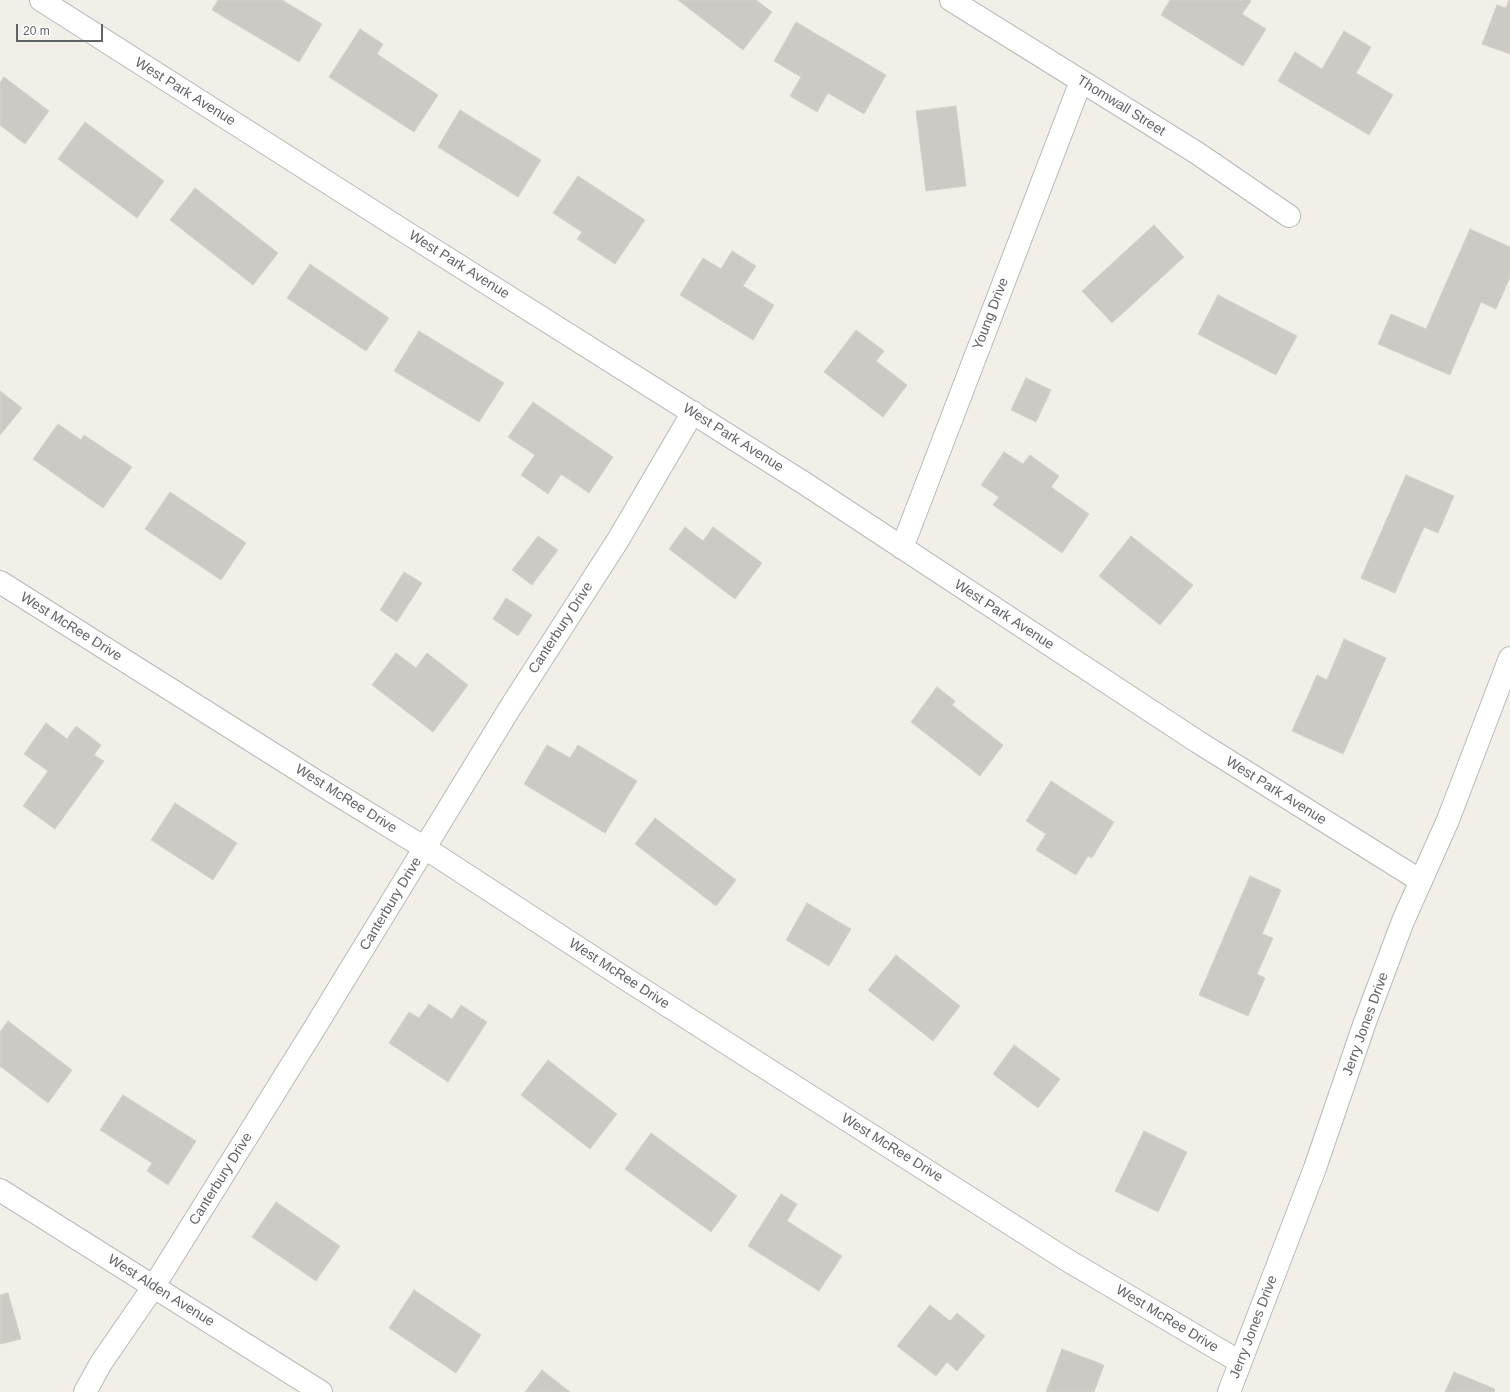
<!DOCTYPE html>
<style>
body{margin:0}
#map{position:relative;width:1510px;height:1392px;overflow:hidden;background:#f1efe8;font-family:Arial,sans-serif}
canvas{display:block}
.scale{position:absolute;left:16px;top:24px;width:87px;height:18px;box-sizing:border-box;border:2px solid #5f6368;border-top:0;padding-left:5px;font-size:12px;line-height:14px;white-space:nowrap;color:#5f6368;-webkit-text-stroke:3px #fff;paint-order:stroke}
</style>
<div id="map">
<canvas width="1510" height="1392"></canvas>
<div class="scale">20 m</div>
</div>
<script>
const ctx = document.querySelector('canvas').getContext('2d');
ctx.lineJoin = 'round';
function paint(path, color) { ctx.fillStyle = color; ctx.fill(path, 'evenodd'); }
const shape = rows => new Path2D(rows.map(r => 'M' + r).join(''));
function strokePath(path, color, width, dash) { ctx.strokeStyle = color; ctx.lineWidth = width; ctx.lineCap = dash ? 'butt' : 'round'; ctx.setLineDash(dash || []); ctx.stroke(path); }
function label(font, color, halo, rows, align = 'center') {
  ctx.font = font + ' Arial,sans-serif'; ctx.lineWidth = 3.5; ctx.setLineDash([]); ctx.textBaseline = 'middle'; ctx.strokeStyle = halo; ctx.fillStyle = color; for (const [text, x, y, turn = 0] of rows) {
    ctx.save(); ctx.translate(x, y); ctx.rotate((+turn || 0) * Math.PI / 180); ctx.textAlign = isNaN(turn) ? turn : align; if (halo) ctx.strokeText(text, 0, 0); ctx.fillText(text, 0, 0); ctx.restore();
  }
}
const building = shape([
 [218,0,282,0,322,24,299,62,212,10,218,0],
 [678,0,756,0,772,12,743,50,678,0],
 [1170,0,1249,0,1251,1,1242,14,1266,29,1243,66,1161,15,1170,0],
 [1509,0,1510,0,1510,54,1482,44,1497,5,1506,8,1509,0],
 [796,22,886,75,864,114,828,93,817,112,790,96,801,77,774,61,796,22],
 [360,29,383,44,377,54,438,95,414,132,329,77,360,29],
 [1344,31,1371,47,1356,73,1393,95,1369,135,1278,81,1295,52,1322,69,1344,31],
 [4,77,49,111,25,144,0,125,0,83,4,77],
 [956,106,966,186,926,191,916,111,956,106],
 [460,110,541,160,518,197,438,147,460,110],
 [85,122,164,181,137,218,58,159,85,122],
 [578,176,645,220,615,264,577,239,582,232,553,213,578,176],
 [195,188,278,253,253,285,170,220,195,188],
 [1154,225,1184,257,1112,323,1082,291,1154,225],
 [1470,229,1510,247,1510,277,1496,309,1481,302,1450,375,1378,344,1391,314,1426,329,1470,229],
 [732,251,756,266,743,286,774,305,753,340,680,295,703,258,721,269,732,251],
 [310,264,389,318,366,351,287,298,310,264],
 [1218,295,1297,336,1276,375,1198,334,1218,295],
 [856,330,884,351,876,361,907,385,883,417,824,372,856,330],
 [419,331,504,383,479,422,394,371,419,331],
 [1026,378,1051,390,1036,422,1011,410,1026,378],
 [0,391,22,408,0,435,0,391],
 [533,402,613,457,589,493,561,474,548,494,521,475,535,455,508,437,533,402],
 [58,424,81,440,84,435,132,467,103,508,33,459,58,424],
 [1004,452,1023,464,1030,455,1059,476,1051,487,1089,514,1062,553,993,505,999,497,981,485,1004,452],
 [1406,475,1454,496,1438,533,1424,527,1395,593,1361,578,1406,475],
 [170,492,246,543,221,580,145,529,170,492],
 [685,527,703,541,713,527,762,563,735,599,669,549,685,527],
 [538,536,558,550,532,585,512,570,538,536],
 [1131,536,1193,585,1160,625,1099,576,1131,536],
 [404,572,422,583,397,622,380,610,404,572],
 [506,598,532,615,518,636,493,619,506,598],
 [1344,639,1386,658,1343,754,1292,731,1317,675,1327,680,1344,639],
 [396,653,416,668,427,653,468,685,433,732,372,685,396,653],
 [937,687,955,701,952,705,1003,745,980,776,911,722,937,687],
 [46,723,67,739,76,726,101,745,94,755,104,761,55,829,23,806,48,771,24,754,46,723],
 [547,745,570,758,578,745,637,781,605,833,524,784,547,745],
 [1051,781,1114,822,1092,858,1088,856,1076,875,1036,850,1046,834,1026,821,1051,781],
 [175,803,237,843,213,880,151,840,175,803],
 [655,818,736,880,716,906,635,844,655,818],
 [1250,876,1281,890,1262,934,1273,938,1257,974,1265,978,1248,1016,1199,995,1250,876],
 [807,903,851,929,829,966,786,940,807,903],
 [896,955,960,1006,933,1041,868,990,896,955],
 [429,1004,452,1019,461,1005,487,1022,448,1082,389,1043,409,1012,419,1018,429,1004],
 [8,1021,72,1070,48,1103,0,1066,0,1032,8,1021],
 [1014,1045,1060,1079,1038,1108,993,1074,1014,1045],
 [548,1060,617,1114,590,1149,521,1095,548,1060],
 [123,1095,196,1141,168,1185,147,1171,152,1163,100,1130,123,1095],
 [1144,1131,1187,1152,1158,1212,1115,1191,1144,1131],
 [651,1133,737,1196,711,1232,625,1169,651,1133],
 [781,1194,797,1204,787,1221,842,1256,819,1291,748,1246,781,1194],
 [276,1202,340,1246,316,1281,252,1237,276,1202],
 [414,1290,481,1335,456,1373,389,1328,414,1290],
 [8,1293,21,1339,0,1344,0,1295,8,1293],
 [930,1305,950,1321,957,1313,985,1336,957,1371,947,1362,936,1376,897,1346,930,1305],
 [1062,1349,1104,1365,1094,1392,1046,1392,1062,1349],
 [542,1370,570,1392,525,1392,542,1370],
 [1454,1372,1495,1389,1494,1392,1445,1392,1454,1372]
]);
const minor = shape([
 [41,0,396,226,804,483,1198,742,1421,881],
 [951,0,1197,153,1289,216],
 [902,548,1081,81],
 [0,582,330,790,425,848,626,979,1067,1260,1240,1362],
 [85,1392,101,1363,154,1286,314,1029,510,708,618,540,693,412]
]);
const tertiary = shape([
 [0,1190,321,1392]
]);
const secondary = shape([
 [1229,1392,1315,1168,1365,1022,1403,921,1448,820,1510,658]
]);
const streetNames = [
 ["West Park Avenue",185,92,32],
 ["Thomwall Street",1121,106,32],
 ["West Park Avenue",459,265,32],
 ["Young Drive",991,314,-69],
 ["West Park Avenue",733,438,32],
 ["West Park Avenue",1004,615,33],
 ["West McRee Drive",71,627,32],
 ["Canterbury Drive",561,628,-57],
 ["West Park Avenue",1276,791,32],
 ["West McRee Drive",346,799,32],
 ["Canterbury Drive",391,904,-59],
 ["West McRee Drive",619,974,33],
 ["Jerry Jones Drive",1366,1024,-70],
 ["West McRee Drive",892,1148,32],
 ["Canterbury Drive",221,1179,-58],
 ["West Alden Avenue",161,1291,32],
 ["West McRee Drive",1167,1319,31],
 ["Jerry Jones Drive",1254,1327,-69]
];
paint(building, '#cccac5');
strokePath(building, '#d6d1c6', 1);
strokePath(minor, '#b5b8bc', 24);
strokePath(tertiary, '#b5b8bc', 24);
strokePath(secondary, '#b6babf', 24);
strokePath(minor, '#fff', 22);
strokePath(tertiary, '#fff', 22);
strokePath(secondary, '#fff', 22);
label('14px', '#5f6368', '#fff', streetNames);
</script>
